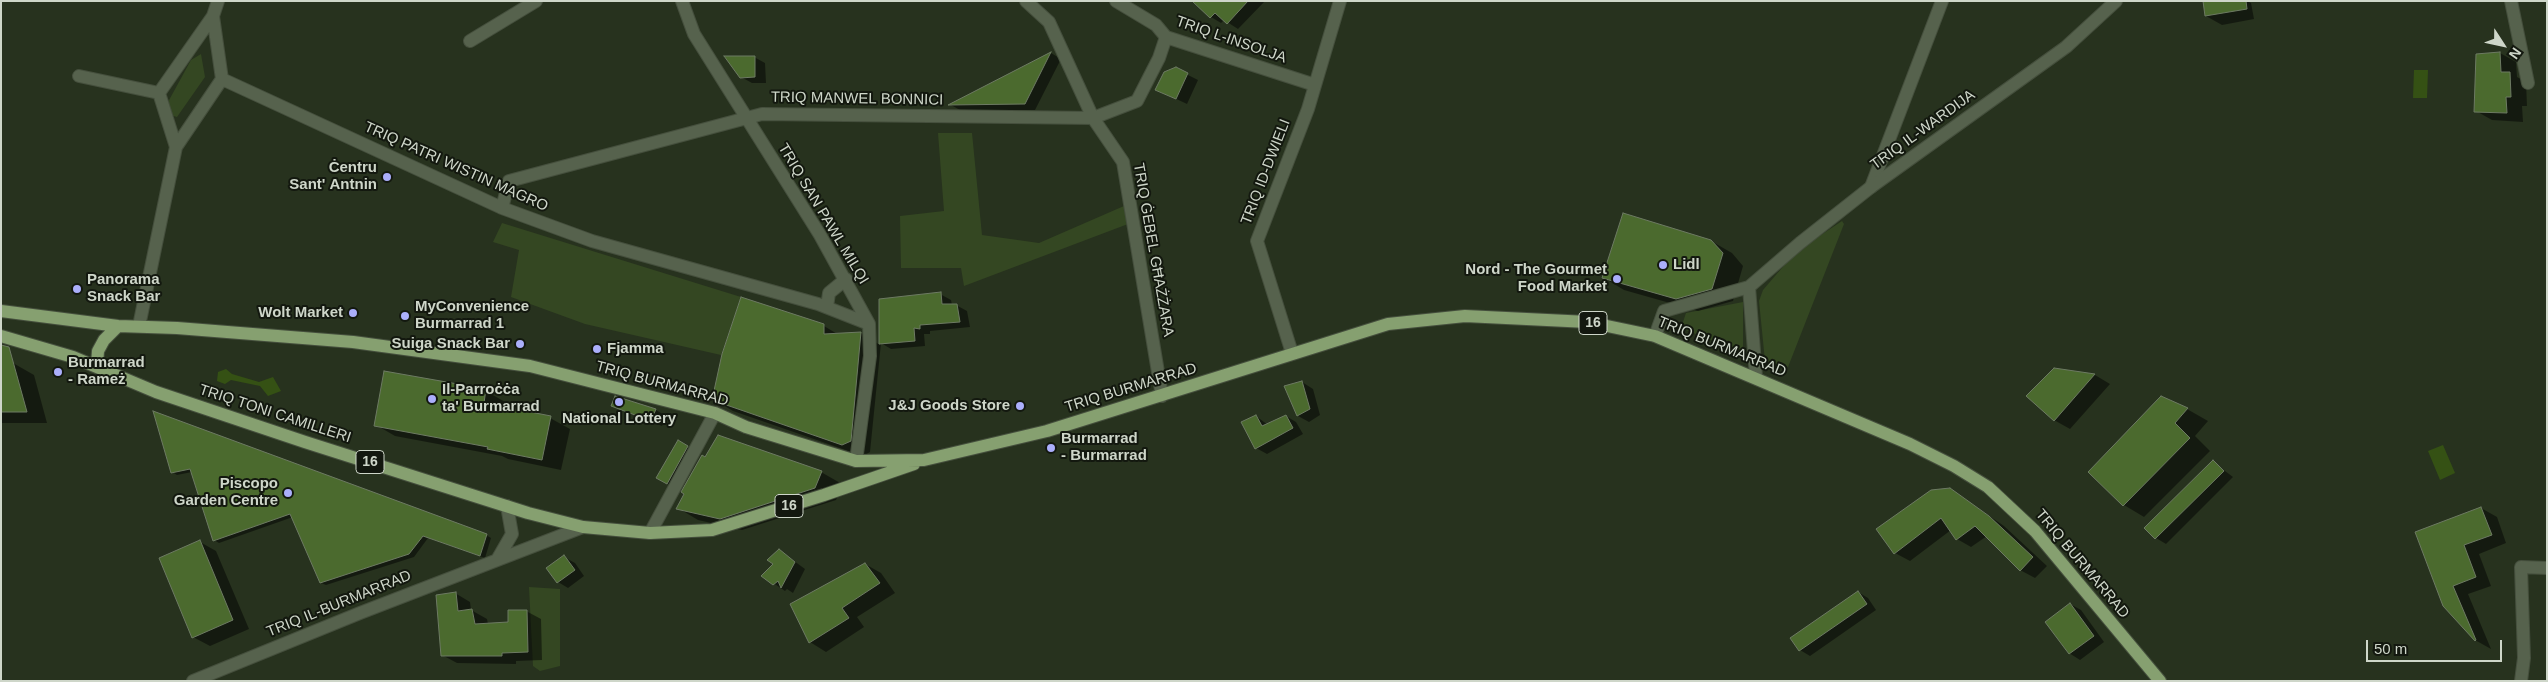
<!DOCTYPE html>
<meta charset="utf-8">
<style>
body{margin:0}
#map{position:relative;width:2548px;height:682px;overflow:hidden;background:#27321e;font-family:Arial,sans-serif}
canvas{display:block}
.frame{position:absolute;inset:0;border:2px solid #ced6c9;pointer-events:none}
.north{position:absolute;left:2478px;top:20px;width:50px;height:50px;-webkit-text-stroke:4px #13180f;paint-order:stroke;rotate:125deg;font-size:14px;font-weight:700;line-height:20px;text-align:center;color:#ced6c9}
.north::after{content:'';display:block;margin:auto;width:18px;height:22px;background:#ced6c9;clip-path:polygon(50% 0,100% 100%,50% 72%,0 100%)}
.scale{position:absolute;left:2366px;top:640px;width:136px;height:22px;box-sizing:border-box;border:2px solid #ced6c9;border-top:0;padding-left:6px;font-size:15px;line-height:18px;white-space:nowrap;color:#ced6c9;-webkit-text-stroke:4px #13180f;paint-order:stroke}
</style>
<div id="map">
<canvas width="2548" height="682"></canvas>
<div class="frame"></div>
<div class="north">N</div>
<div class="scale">50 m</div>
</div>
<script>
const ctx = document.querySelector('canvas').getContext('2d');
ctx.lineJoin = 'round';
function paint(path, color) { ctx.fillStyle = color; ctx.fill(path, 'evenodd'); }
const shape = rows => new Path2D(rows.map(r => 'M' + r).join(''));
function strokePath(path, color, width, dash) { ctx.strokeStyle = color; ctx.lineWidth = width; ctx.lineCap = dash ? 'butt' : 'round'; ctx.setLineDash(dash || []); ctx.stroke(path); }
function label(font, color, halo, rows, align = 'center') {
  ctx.font = font + ' Arial,sans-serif'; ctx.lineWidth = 4; ctx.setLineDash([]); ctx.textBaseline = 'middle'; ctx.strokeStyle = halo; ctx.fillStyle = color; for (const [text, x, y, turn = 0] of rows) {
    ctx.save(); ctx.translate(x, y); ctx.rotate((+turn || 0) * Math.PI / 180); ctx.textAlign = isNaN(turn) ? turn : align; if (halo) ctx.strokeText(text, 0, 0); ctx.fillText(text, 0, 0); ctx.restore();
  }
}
const green = shape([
 [201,54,205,77,177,117,170,115,168,102,191,60],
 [938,133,972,133,982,235,1039,243,1124,206,1128,224,964,286,961,268,901,268,900,216,944,211],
 [1842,221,1844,224,1788,367,1765,361,1759,301,1763,290,1787,262,1812,241],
 [502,223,741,297,721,355,585,324,511,297,519,250,493,242],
 [1743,302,1743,353,1681,328,1686,313],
 [529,587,560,589,560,666,540,671,533,666]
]);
const water = shape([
 [2414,70,2428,70,2427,98,2413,98],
 [226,369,232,374,259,382,273,377,281,391,268,396,260,386,231,380,225,384,217,381,218,372],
 [2443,445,2455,473,2440,480,2428,451]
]);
const shadow = shape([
 [1202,1,1265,1,1238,29,1224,20,1221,23,1211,17],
 [2204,1,2247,1,2251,3,2254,19,2222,25,2206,16],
 [1051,53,1061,59,1035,110,960,110,951,105],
 [2500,53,2516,62,2517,77,2526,82,2527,106,2522,106,2523,122,2492,120,2476,111,2477,55],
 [754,57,765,63,766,83,752,83,741,77],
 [1176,69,1198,80,1187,104,1168,95],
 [1711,241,1732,253,1743,266,1733,301,1698,311,1624,290,1604,278],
 [940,294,951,300,952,305,956,305,967,311,970,327,930,331,930,334,924,334,925,346,891,349,881,343,870,452,863,456,733,411,713,399,824,326,839,335,861,333,880,345,881,300],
 [1,360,13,363,34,375,47,423,1,423],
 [2054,369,2095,375,2110,384,2070,429,2054,420],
 [1302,382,1313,389,1320,415,1309,422,1298,416,1286,387],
 [486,391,505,402,504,408,550,418,570,429,561,470,508,459,502,456,395,436,376,425],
 [613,405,656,410,666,416,662,426],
 [2187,409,2208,421,2195,436,2210,451,2144,517,2124,505,2090,472],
 [155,413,486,535,491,538,485,558,428,538,414,557,326,585,321,583,293,517,219,543,214,540,192,472,177,475,172,472],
 [1256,416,1268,425,1286,416,1296,422,1303,434,1267,454,1256,448],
 [678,442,698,453,678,489,657,478],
 [706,459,821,472,842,484,836,500,742,530,698,520,678,508],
 [2213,462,2233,477,2166,544,2156,538],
 [1950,489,2004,526,2047,566,2035,578,2020,570,1987,536,1971,547,1957,539,1951,530,1910,561,1895,553],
 [2481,508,2497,517,2506,543,2479,554,2491,586,2468,594,2491,649,2475,640,2416,533],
 [200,542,216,551,249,629,210,646,193,637],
 [779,550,805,569,793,593,787,589,785,591,763,576,775,564],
 [564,557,575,563,584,576,568,588,558,582],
 [865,564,881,573,895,593,857,617,864,627,826,652,810,642,791,605],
 [1858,592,1868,598,1876,610,1810,656,1800,650],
 [455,593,470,602,471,610,487,619,488,624,509,623,526,611,541,619,542,660,516,661,516,664,457,663,442,655],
 [2070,604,2081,610,2104,642,2080,660,2069,653]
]);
const building = shape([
 [1192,1,1248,1,1227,24,1215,13,1210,18,1192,1],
 [2203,1,2246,1,2247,9,2205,16,2203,1],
 [1051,52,1025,104,948,105,1051,52],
 [2500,52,2501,72,2510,72,2511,97,2506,97,2507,113,2474,112,2476,54,2500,52],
 [724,56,755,56,755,77,740,78,724,56],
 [1176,67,1188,73,1176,99,1155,90,1164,72,1176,67],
 [1623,213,1711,240,1723,253,1712,289,1676,299,1602,278,1623,213],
 [941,292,942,304,957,304,960,322,920,325,920,329,914,328,915,341,879,344,879,299,941,292],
 [741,297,824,324,824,334,861,332,851,441,842,445,712,400,722,354,741,297],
 [1,345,9,347,27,412,1,412,1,345],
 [2054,368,2095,374,2054,421,2026,396,2054,368],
 [384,371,486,389,484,403,551,416,542,460,487,449,488,447,374,426,384,371],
 [1302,381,1310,409,1297,416,1284,386,1302,381],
 [615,396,656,409,651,421,611,406,615,396],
 [2161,396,2188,408,2175,423,2190,438,2123,506,2088,472,2161,396],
 [153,411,487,534,480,556,423,536,409,554,320,583,290,514,213,541,190,469,171,473,153,411],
 [1256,415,1262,426,1286,415,1293,428,1255,449,1241,422,1256,415],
 [718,435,822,471,815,488,720,519,676,509,684,494,681,492,702,455,705,457,718,435],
 [678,440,688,446,667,484,656,478,678,440],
 [2213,460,2224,471,2155,539,2144,528,2213,460],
 [1950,488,1989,516,2033,557,2020,571,1975,526,1956,540,1941,518,1894,554,1876,529,1931,490,1950,488],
 [2481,507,2492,535,2464,545,2476,577,2453,586,2476,640,2475,641,2443,606,2415,532,2481,507],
 [200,540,233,620,192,638,159,558,200,540],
 [779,549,795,562,781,588,778,581,773,585,761,576,773,564,767,560,779,549],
 [564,555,575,570,557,583,546,568,564,555],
 [865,563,880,583,842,608,849,618,809,643,790,604,865,563],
 [1858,591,1867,604,1799,651,1790,638,1858,591],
 [456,592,458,611,472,609,475,624,508,622,508,610,527,610,528,652,502,653,502,656,441,656,436,595,456,592],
 [2070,603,2094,636,2069,654,2045,622,2070,603]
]);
const minor = shape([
 [682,1,694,34,820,235,869,324,870,356,856,461],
 [1026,1,1049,22,1093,118,1123,162,1162,396],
 [1116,1,1156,25,1166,37,1315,85],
 [2511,1,2528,83],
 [470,41,536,1],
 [79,76,159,93],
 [222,79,502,208,592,241,818,304,869,324],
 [176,147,159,93,213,16,218,1],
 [1871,187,1942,1],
 [502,208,509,181,762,114,1093,118,1137,101,1159,58,1166,37],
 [827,307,829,293,846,279],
 [139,326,176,147,222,79,213,16],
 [1292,353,1257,241,1308,109,1340,1],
 [650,533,715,413],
 [2521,681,2524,658,2521,567,2547,568]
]);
const tertiary = shape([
 [1749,287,1756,377],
 [1655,336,1664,311,1749,287,1800,243,1871,187,2066,47,2116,1],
 [497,560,512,534,507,506],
 [193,681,360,613,583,527]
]);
const primary = shape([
 [1,311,118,326,177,328,353,342,530,366,715,413,746,427,856,461,924,460,1047,431,1388,324,1465,316,1588,322,1655,336,1910,444,1954,466,1988,487,2035,531,2160,681],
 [1,336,73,357,156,392,305,442,528,513,583,527,650,533,712,530,824,495,914,464],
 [97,365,98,351,104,340,118,326]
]);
const markers = [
 [387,177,5,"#abaffb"],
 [1663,265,5,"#abaffb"],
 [1617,279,5,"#abaffb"],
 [77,289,5,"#abaffb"],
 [353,313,5,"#abaffb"],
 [405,316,5,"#abaffb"],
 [520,344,5,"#abaffb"],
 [597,349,5,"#abaffb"],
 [58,372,5,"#abaffb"],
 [432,399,5,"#abaffb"],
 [619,402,5,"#abaffb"],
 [1020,406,5,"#abaffb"],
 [1051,448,5,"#abaffb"],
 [288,493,5,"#abaffb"]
];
const shields = [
 [1593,323,28],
 [370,462,28],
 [789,506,28]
];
const shieldNames = [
 ["16",1593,323],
 ["16",370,462],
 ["16",789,506]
];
const streetNames = [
 ["TRIQ L-INSOLJA",1231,40,19],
 ["TRIQ MANWEL BONNICI",857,99,1],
 ["TRIQ IL-WARDIJA",1923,130,-36],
 ["TRIQ PATRI WISTIN MAGRO",456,167,24],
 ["TRIQ ID-DWIELI",1266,172,-69],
 ["TRIQ SAN PAWL MILQI",823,214,59],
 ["TRIQ ĠEBEL GĦAŻŻARA",1153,250,80],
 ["TRIQ BURMARRAD",1722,347,22],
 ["TRIQ BURMARRAD",662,384,15],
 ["TRIQ BURMARRAD",1131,388,-17],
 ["TRIQ TONI CAMILLERI",275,414,18],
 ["TRIQ BURMARRAD",2082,564,50],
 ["TRIQ IL-BURMARRAD",339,604,-22]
];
const poiNames = [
 ["Ċentru",377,168,"right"],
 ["Sant' Antnin",377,185,"right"],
 ["Lidl",1673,265],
 ["Nord - The Gourmet",1607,270,"right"],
 ["Food Market",1607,287,"right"],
 ["Panorama",87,280],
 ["Snack Bar",87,297],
 ["MyConvenience",415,307],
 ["Burmarrad 1",415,324],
 ["Wolt Market",343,313,"right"],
 ["Suiga Snack Bar",510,344,"right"],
 ["Fjamma",607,349],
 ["Burmarrad",68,363],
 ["- Rameż",68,380],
 ["Il-Parroċċa",442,390],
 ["ta' Burmarrad",442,407],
 ["J&J Goods Store",1010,406,"right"],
 ["National Lottery",619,419,"center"],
 ["Burmarrad",1061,439],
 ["- Burmarrad",1061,456],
 ["Piscopo",278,484,"right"],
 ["Garden Centre",278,501,"right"]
];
paint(green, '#344722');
paint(water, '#355114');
paint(shadow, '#0007');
paint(building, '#4b6a2e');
strokePath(building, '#6d7a63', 1);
strokePath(minor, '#454f3d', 14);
strokePath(tertiary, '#454f3d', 14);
strokePath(primary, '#454f3d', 14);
strokePath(minor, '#56624d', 12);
strokePath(tertiary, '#56624d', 12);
strokePath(primary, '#86a070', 12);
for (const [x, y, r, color] of markers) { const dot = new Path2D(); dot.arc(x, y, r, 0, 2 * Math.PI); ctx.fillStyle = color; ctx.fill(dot); strokePath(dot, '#13180f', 2); }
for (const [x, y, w] of shields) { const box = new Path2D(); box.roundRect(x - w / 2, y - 11.5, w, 23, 4); ctx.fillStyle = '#13180f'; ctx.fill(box); strokePath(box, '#ced6c9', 1); }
label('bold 14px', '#ced6c9', null, shieldNames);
label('15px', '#ced6c9', '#13180f', streetNames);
label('bold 15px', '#ced6c9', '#13180f', poiNames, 'left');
</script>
